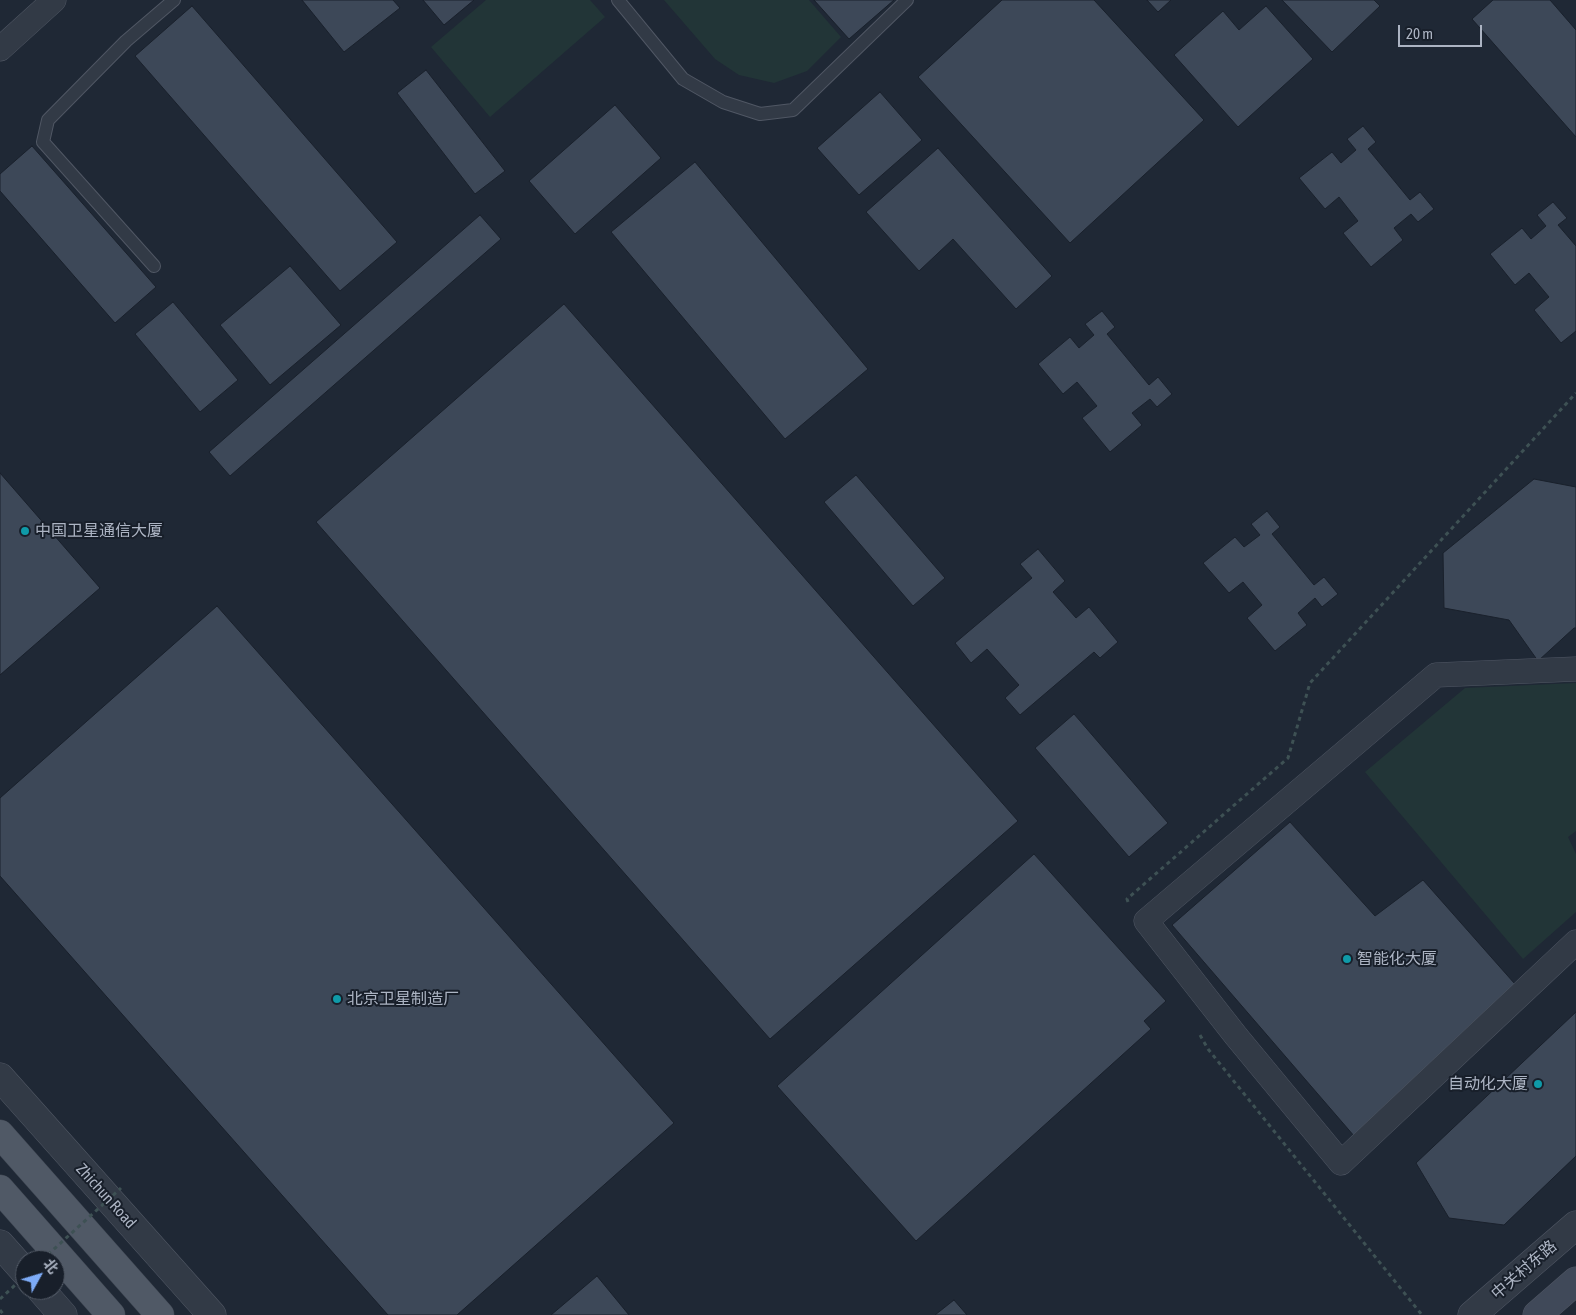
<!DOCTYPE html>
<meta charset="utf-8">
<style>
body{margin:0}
#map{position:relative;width:1576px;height:1315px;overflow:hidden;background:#1f2835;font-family:"Asap Condensed","Noto Sans SC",sans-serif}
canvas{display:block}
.north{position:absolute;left:15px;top:1250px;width:50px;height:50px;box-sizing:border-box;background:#181f2a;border:1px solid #535b67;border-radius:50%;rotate:51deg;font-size:14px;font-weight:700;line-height:20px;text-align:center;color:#acb4c3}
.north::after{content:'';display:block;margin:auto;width:18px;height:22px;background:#7dabf7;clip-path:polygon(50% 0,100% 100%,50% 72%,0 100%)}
.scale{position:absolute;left:1398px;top:25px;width:84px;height:22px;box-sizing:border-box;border:2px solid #acb4c3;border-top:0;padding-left:6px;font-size:15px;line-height:18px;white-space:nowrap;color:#acb4c3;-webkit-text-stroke:4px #181f2a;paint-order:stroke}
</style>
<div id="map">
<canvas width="1576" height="1315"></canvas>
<div class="north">北</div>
<div class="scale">20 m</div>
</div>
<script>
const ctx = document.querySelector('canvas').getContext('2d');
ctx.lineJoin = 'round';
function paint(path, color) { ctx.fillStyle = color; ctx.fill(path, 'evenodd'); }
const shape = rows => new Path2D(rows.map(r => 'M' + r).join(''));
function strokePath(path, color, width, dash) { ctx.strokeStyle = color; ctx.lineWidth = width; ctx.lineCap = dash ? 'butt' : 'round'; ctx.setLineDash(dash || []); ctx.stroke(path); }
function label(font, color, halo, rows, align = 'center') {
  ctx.font = font + ' "Asap Condensed","Noto Sans SC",sans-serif'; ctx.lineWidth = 4; ctx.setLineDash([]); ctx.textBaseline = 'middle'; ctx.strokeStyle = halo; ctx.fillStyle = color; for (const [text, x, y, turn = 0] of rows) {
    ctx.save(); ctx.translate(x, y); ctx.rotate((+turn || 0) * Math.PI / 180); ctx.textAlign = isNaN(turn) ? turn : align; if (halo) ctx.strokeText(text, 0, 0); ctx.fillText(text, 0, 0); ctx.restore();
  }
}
const green = shape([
 [486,0,590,0,605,17,490,117,431,47],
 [664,0,809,0,841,37,807,71,774,83,739,75,715,59],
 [1576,683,1576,831,1568,837,1576,854,1576,912,1523,959,1365,772,1465,688]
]);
const building = shape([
 [302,0,393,0,400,8,344,52,302,0],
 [423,0,474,0,444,25,423,0],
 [814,0,894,0,849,39,814,0],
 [1002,0,1094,0,1204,120,1070,243,918,77,1002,0],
 [1147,0,1171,0,1158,12,1147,0],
 [1282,0,1374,0,1380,6,1332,52,1282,0],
 [1493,0,1550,0,1576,30,1576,137,1472,19,1493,0],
 [192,6,397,242,340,291,135,56,192,6],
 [1266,6,1313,59,1238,127,1174,55,1223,11,1239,30,1266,6],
 [426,70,505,171,475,194,397,93,426,70],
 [880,92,922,140,859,195,817,148,880,92],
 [615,105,661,158,575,234,529,181,615,105],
 [1363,126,1376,142,1368,149,1410,200,1420,192,1434,209,1418,222,1411,214,1394,228,1403,240,1371,267,1343,233,1358,221,1339,197,1325,209,1299,178,1332,152,1341,163,1356,150,1347,139,1363,126],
 [32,146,156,287,115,323,0,191,0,174,32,146],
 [938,148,1052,276,1016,309,953,239,919,271,866,212,938,148],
 [695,162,868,369,785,439,611,232,695,162],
 [1553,202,1567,218,1558,225,1576,246,1576,331,1561,343,1534,310,1549,297,1529,273,1515,285,1490,254,1522,228,1531,239,1546,226,1537,215,1553,202],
 [480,215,501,239,230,476,209,452,480,215],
 [290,266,341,325,270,385,220,325,290,266],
 [173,302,238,380,200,412,135,334,173,302],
 [564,304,1018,821,770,1039,316,522,564,304],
 [1102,311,1115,327,1107,334,1149,385,1158,377,1172,394,1157,407,1150,399,1132,413,1142,425,1110,452,1082,418,1097,406,1077,382,1063,394,1038,364,1070,337,1079,348,1094,335,1085,324,1102,311],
 [0,473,100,588,0,675,0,473],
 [856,475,945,578,913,606,824,502,856,475],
 [1534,479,1576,487,1576,628,1574,628,1538,661,1509,620,1444,608,1443,553,1534,479],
 [1267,511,1280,527,1272,534,1314,585,1324,577,1338,594,1322,607,1315,598,1298,613,1307,625,1275,651,1247,618,1262,605,1243,582,1229,593,1203,563,1235,537,1244,547,1260,535,1251,524,1267,511],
 [1038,549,1065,581,1053,592,1076,618,1089,607,1118,642,1100,658,1094,652,1020,715,1005,698,1019,685,987,649,971,663,955,643,1032,578,1020,564,1038,549],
 [217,606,674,1123,457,1315,388,1315,0,876,0,798,217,606],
 [1074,714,1168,823,1129,857,1035,748,1074,714],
 [1290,822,1375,916,1423,880,1522,992,1361,1144,1172,925,1290,822],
 [1034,854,1166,1001,1144,1021,1151,1029,916,1241,777,1086,1034,854],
 [1576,1012,1576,1156,1504,1225,1449,1218,1416,1163,1576,1012],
 [597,1276,629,1315,551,1315,597,1276],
 [954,1300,967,1315,935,1315,954,1300]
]);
const path = shape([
 [1128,902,1127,899,1288,758,1310,683,1576,393],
 [1200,1035,1208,1049,1422,1315],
 [0,1310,4,1315]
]);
const service = shape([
 [618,0,683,79,723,102,760,114,793,110,907,0],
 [154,266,43,142,48,120,126,41,174,0]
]);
const minor = shape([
 [0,49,54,0],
 [1576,669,1436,675,1146,921,1236,1036,1341,1163,1576,942]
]);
const tertiary = shape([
 [0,1077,212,1315],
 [0,1244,25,1272],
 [41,1290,63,1315],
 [1472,1315,1576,1225]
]);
const secondary = shape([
 [1537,1315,1576,1281]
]);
const primary = shape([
 [0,1134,160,1315],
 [0,1189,111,1315]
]);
const pathBridge = shape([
 [42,1260,121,1188],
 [0,1299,25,1276]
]);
const markers = [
 [25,531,5,"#0f9aa8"],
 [1347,959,5,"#0f9aa8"],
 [337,999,5,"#0f9aa8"],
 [1538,1084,5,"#0f9aa8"]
];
const poiNames = [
 ["中国卫星通信大厦",35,531],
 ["智能化大厦",1357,959],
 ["北京卫星制造厂",347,999],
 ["自动化大厦",1528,1084,"right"]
];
const streetNames = [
 ["Zhichun Road",106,1196,48],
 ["中关村东路",1524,1270,-41]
];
paint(green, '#223537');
paint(building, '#3d4858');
strokePath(building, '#1a212c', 1);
strokePath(service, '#505764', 14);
strokePath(minor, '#505764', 25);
strokePath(tertiary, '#505764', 29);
strokePath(secondary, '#505764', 29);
strokePath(primary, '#3c434f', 29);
strokePath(path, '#3e5154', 3, [4, 4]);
strokePath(service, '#323a46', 12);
strokePath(minor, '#323a46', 24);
strokePath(tertiary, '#323a46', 28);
strokePath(secondary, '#404959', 28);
strokePath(primary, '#505966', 28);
strokePath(pathBridge, '#3e5154', 3, [4, 4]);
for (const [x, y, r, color] of markers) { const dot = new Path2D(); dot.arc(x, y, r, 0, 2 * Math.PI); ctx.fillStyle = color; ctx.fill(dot); strokePath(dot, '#181f2a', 2); }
label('16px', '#acb4c3', '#181f2a', poiNames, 'left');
label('16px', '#acb4c3', '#181f2a', streetNames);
</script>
